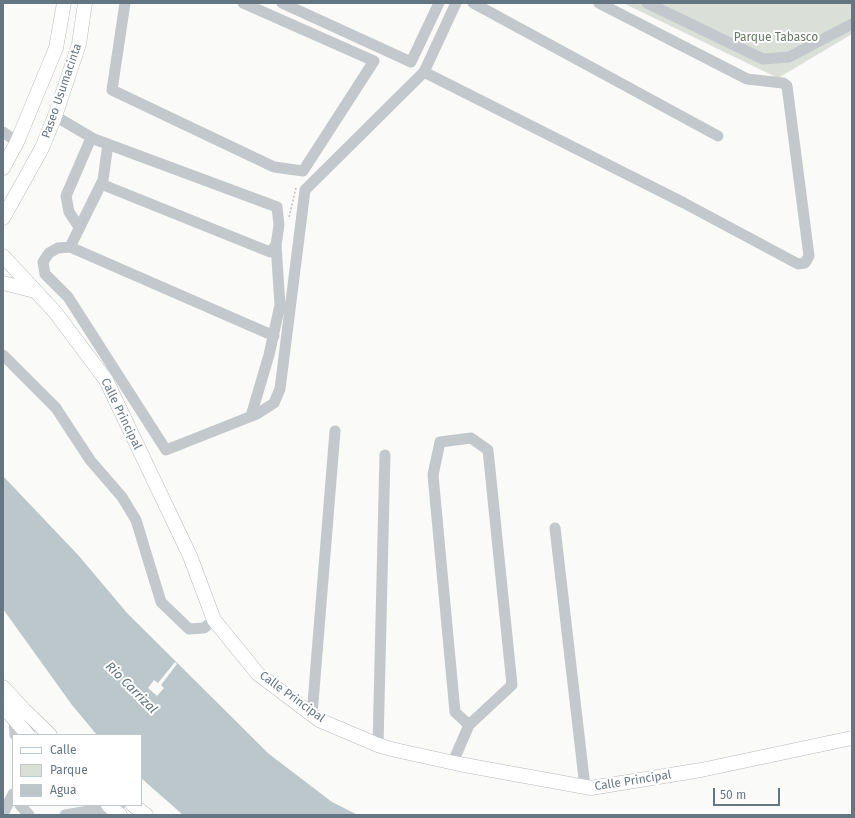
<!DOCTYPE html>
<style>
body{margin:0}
#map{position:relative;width:855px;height:818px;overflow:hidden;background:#fafaf8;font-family:"Fira Sans",sans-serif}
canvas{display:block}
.frame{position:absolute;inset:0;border:4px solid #657683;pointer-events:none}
.legend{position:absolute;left:12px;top:734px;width:130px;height:72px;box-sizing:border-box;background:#fff;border:1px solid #c1c8cd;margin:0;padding:5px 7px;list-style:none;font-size:12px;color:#657683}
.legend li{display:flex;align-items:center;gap:8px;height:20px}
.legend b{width:20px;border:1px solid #c1c8cd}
.scale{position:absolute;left:713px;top:788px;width:67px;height:18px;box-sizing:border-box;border:2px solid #657683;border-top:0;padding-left:5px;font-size:12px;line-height:14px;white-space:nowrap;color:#657683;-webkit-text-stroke:3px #fff;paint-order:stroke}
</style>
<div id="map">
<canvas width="855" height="818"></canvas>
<div class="frame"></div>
<ul class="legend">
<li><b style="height:5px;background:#fff"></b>Calle</li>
<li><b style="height:11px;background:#dadfd7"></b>Parque</li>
<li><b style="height:11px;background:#bbc7cb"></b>Agua</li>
</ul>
<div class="scale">50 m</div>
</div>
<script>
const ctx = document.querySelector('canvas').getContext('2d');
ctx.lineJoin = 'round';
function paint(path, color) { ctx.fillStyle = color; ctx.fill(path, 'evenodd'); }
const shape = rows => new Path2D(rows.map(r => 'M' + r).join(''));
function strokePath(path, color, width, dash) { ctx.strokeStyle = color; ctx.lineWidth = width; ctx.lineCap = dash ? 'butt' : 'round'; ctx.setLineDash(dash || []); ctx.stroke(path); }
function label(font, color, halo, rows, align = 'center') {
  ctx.font = font + ' "Fira Sans",sans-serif'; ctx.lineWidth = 4; ctx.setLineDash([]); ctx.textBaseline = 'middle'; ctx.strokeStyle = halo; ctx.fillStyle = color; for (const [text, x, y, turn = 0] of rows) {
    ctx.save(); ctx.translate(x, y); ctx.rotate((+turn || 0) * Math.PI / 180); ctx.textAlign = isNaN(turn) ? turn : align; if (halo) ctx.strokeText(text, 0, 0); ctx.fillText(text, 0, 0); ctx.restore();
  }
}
const green = shape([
 [623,3,852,3,852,34,778,78]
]);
const water = shape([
 [3,476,79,556,127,613,269,754,332,802,358,815,183,815,141,778,141,735,97,735,72,705,3,609]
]);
const pier = shape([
 [175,662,177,664,161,685,164,688,157,696,148,688,154,680,158,683]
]);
const path = shape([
 [289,217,296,188]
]);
const minor = shape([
 [125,3,112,90,274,167,303,171,374,61,243,3],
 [282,3,411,62,439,3],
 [473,3,718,136],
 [647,3,763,59,789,57,852,24],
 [424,72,684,203,798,264,805,263,809,256,787,86,783,83,747,79,599,3],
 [55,116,94,139,277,207,279,225,276,245,270,252,101,184],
 [3,132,17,142],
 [79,227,69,212,66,196,91,138],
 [70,247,103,180,108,144],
 [274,336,70,247,58,248,49,253,43,262,45,274,68,297,166,450,257,414,274,403,280,389,305,190,424,72,456,3],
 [3,355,56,408,90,460,122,497,136,520,161,602,189,629,204,628,214,620],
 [251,416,269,355,280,305,276,245],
 [555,528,585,787],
 [312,715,335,431],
 [15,735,14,718,16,717],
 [378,745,385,455],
 [453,762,469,725,512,685,488,450,471,438,440,442,433,475,455,712,469,725],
 [20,805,29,815],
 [3,814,13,794],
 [65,815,95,810,114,811,120,805]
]);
const major = shape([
 [3,168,17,142,56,48,64,3],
 [3,218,42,148,55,116,79,44,85,3],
 [3,256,55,312,106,380,190,556,214,620,258,674,319,720,378,745,391,749,459,764,591,788,701,770,852,738],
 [3,283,35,291],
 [3,687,24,710,50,735],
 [3,706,28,735],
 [108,805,120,815],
 [133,805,146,815]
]);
const parkNames = [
 ["Parque Tabasco",776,38]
];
const streetNames = [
 ["Paseo Usumacinta",62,91,-71],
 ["Calle Principal",121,414,64],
 ["Calle Principal",292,697,36],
 ["Calle Principal",633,781,-9]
];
const waterNames = [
 ["Rio Carrizal",131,688,45]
];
paint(green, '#dadfd7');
paint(water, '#bbc7cb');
paint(pier, '#fafaf8');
strokePath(major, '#b5babe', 15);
strokePath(path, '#bbbfc2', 1.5, [2, 2]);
strokePath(minor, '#c3c8cc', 11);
strokePath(major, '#fff', 14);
label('12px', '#687a64', '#fff', parkNames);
label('12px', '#657683', '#fff', streetNames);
label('italic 13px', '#60757c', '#fff', waterNames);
</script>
